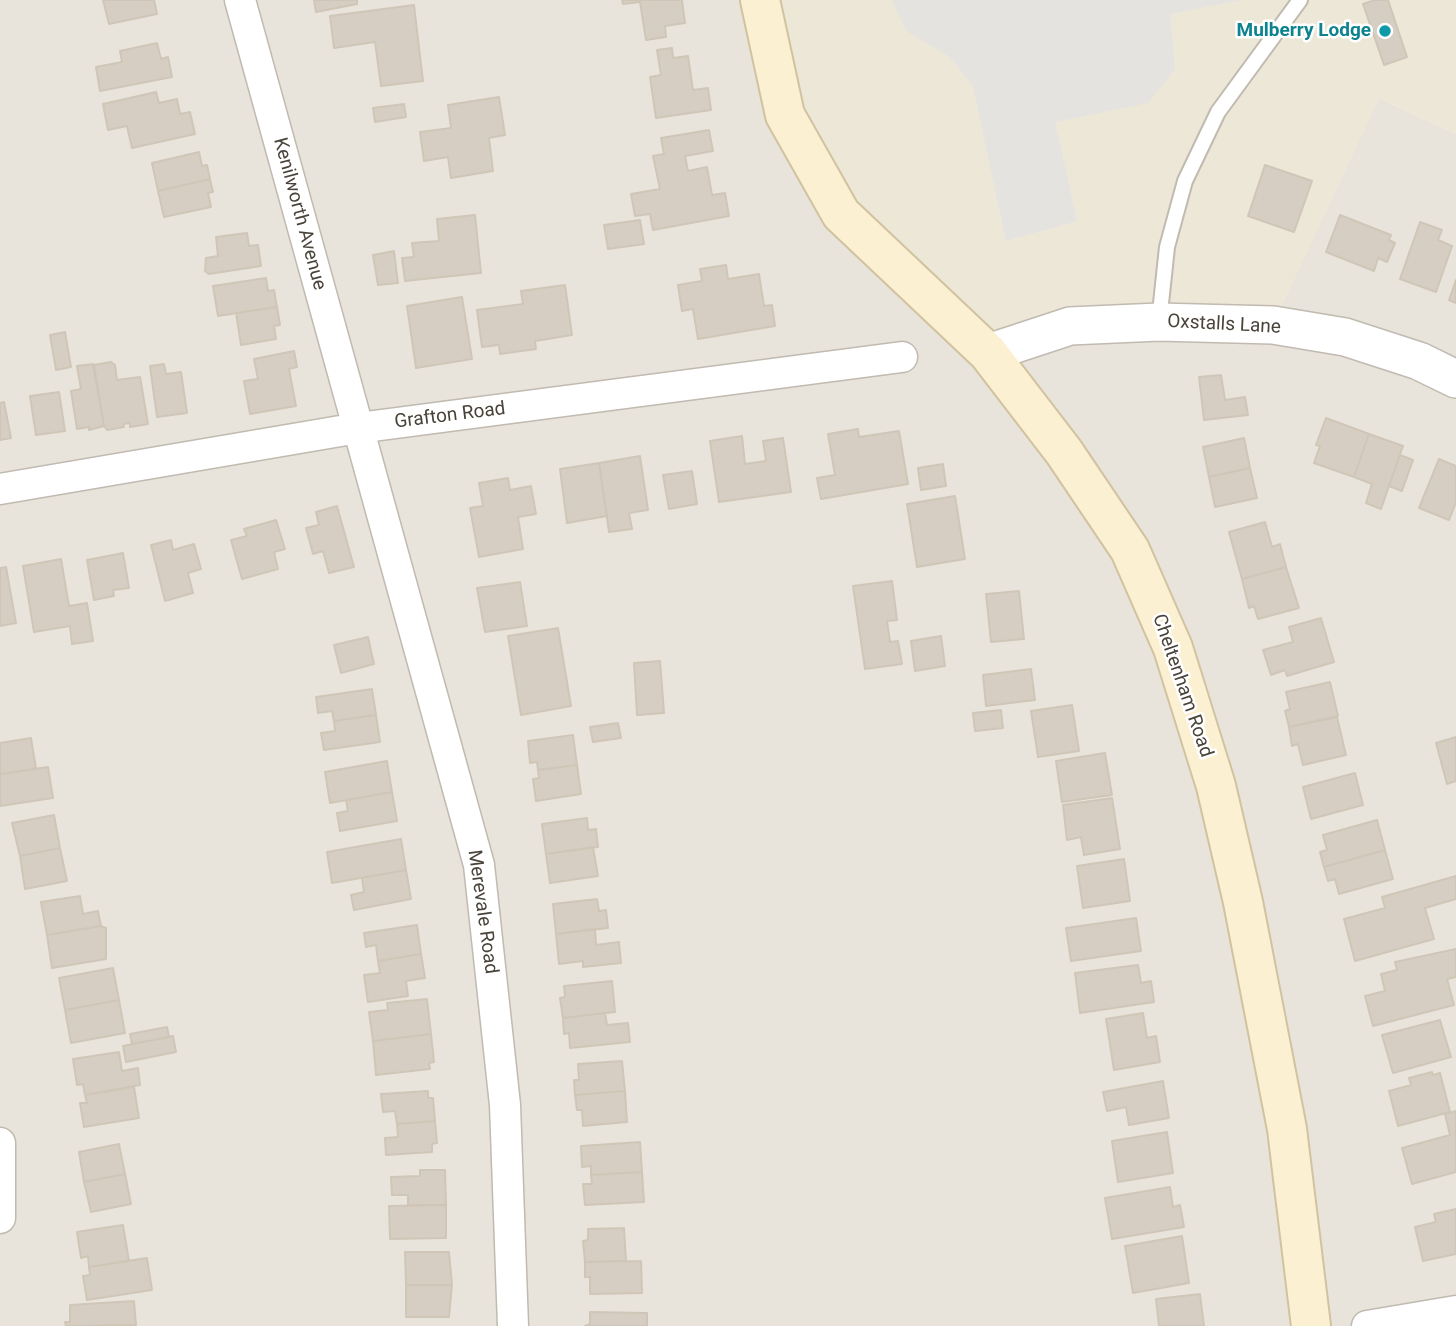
<!DOCTYPE html>
<style>
body{margin:0}
canvas{display:block;background:#f5f2ed}
</style>
<canvas width="1456" height="1326"></canvas>
<script>
const ctx = document.querySelector('canvas').getContext('2d');
ctx.lineJoin = 'round';
function paint(path, color) { ctx.fillStyle = color; ctx.fill(path, 'evenodd'); }
const shape = rows => new Path2D(rows.map(r => 'M' + r).join(''));
function strokePath(path, color, width, dash) { ctx.strokeStyle = color; ctx.lineWidth = width; ctx.lineCap = dash ? 'butt' : 'round'; ctx.setLineDash(dash || []); ctx.stroke(path); }
function label(font, color, halo, rows, align = 'center') {
  ctx.font = font + ' Roboto,sans-serif'; ctx.lineWidth = 5; ctx.setLineDash([]); ctx.textBaseline = 'middle'; ctx.strokeStyle = halo; ctx.fillStyle = color; for (const [text, x, y, turn = 0] of rows) {
    ctx.save(); ctx.translate(x, y); ctx.rotate((+turn || 0) * Math.PI / 180); ctx.textAlign = isNaN(turn) ? turn : align; if (halo) ctx.strokeText(text, 0, 0); ctx.fillText(text, 0, 0); ctx.restore();
  }
}
const residential = shape([
 [0,0,760,0,1070,326,1272,325,1379,98,1456,134,1456,1326,0,1326]
]);
const education = shape([
 [760,0,1456,0,1456,134,1379,98,1273,325,1159,322,988,353,841,214]
]);
const parking = shape([
 [892,0,1241,0,1170,14,1175,69,1148,103,1055,122,1077,221,1006,241,973,86,950,57,906,31]
]);
const building = shape([
 [103,0,154,0,157,14,109,24,103,0],
 [314,0,357,0,357,4,316,12,314,0],
 [622,0,682,0,685,23,665,26,666,37,646,40,640,2,623,4,622,0],
 [1375,0,1388,0,1407,57,1384,65,1363,4,1375,0],
 [414,5,423,81,381,86,375,42,334,48,330,16,414,5],
 [157,43,161,59,168,57,172,77,100,91,96,67,122,62,120,51,157,43],
 [672,48,673,58,688,56,693,90,708,88,711,110,656,118,650,77,661,75,657,50,672,48],
 [156,92,159,103,177,99,180,114,190,112,195,134,132,148,127,126,108,130,103,104,156,92],
 [499,97,505,135,489,138,493,171,451,178,448,157,424,161,420,132,451,128,448,105,499,97],
 [404,104,406,117,375,122,373,108,404,104],
 [709,130,713,151,685,156,688,171,707,167,712,195,725,193,729,216,653,230,650,214,635,216,631,194,660,189,653,156,664,154,661,138,709,130],
 [199,152,202,166,207,165,210,179,158,191,152,163,199,152],
 [1265,165,1312,181,1294,232,1248,216,1265,165],
 [210,179,213,192,208,193,211,207,164,217,158,191,210,179],
 [475,215,481,273,405,281,402,258,414,257,412,243,439,241,437,219,475,215],
 [1340,215,1391,235,1389,240,1395,243,1387,262,1378,258,1374,271,1326,252,1340,215],
 [640,220,644,244,608,249,604,225,640,220],
 [1420,222,1442,230,1438,240,1452,246,1436,292,1400,279,1420,222],
 [247,233,249,246,258,245,261,266,209,274,205,271,206,258,218,256,216,237,247,233],
 [394,251,398,283,378,285,373,255,394,251],
 [726,265,728,279,759,274,764,306,772,305,775,326,698,339,693,309,682,311,678,285,702,281,700,269,726,265],
 [266,278,268,291,274,290,277,307,218,316,213,286,266,278],
 [1456,280,1456,303,1449,300,1456,280],
 [565,285,572,335,535,341,536,349,500,354,499,345,482,347,477,310,523,304,521,291,565,285],
 [462,297,472,359,416,368,407,306,462,297],
 [277,307,280,325,274,326,276,339,241,345,236,313,277,307],
 [65,332,71,367,56,370,50,335,65,332],
 [294,351,297,367,289,369,296,406,250,414,244,381,258,379,254,359,294,351],
 [111,362,115,365,117,380,140,377,148,424,130,427,130,423,123,424,124,427,107,430,104,426,94,365,111,362],
 [93,364,104,426,89,430,89,427,77,429,71,391,81,389,77,366,93,364],
 [164,364,166,374,181,372,187,413,157,417,150,366,164,364],
 [1221,375,1225,400,1245,397,1248,415,1204,420,1199,377,1221,375],
 [59,392,65,431,36,435,30,396,59,392],
 [4,402,11,438,0,440,0,403,4,402],
 [1326,418,1369,434,1354,477,1314,463,1320,446,1316,445,1326,418],
 [858,429,859,437,899,431,908,484,821,499,817,478,835,475,828,434,858,429],
 [1369,434,1403,446,1381,509,1366,503,1372,484,1354,477,1369,434],
 [742,436,745,464,766,461,763,441,783,438,791,492,719,502,710,441,742,436],
 [1244,438,1250,468,1209,477,1203,447,1244,438],
 [1400,455,1413,460,1402,491,1389,486,1400,455],
 [640,456,648,510,629,513,632,529,609,532,599,463,640,456],
 [1439,459,1456,466,1456,502,1449,520,1419,508,1439,459],
 [599,463,607,516,567,523,560,469,599,463],
 [943,464,946,486,921,490,918,468,943,464],
 [1250,468,1257,498,1215,507,1209,477,1250,468],
 [692,471,697,504,669,509,663,475,692,471],
 [508,478,510,490,531,486,536,514,518,517,523,549,479,557,470,508,483,506,479,483,508,478],
 [955,496,965,559,917,567,907,504,955,496],
 [337,506,354,567,329,573,323,551,313,554,306,528,319,525,316,512,337,506],
 [276,520,285,549,274,552,278,569,242,579,231,540,247,536,244,529,276,520],
 [1265,522,1272,547,1280,544,1286,567,1242,579,1229,532,1265,522],
 [171,540,173,550,194,544,201,569,188,573,193,593,165,601,151,545,171,540],
 [123,553,129,588,113,590,114,596,94,600,87,560,123,553],
 [61,559,69,606,87,603,93,641,72,644,70,626,34,632,23,566,61,559],
 [6,567,16,623,0,626,0,568,6,567],
 [1286,567,1299,608,1258,619,1254,606,1249,608,1242,579,1286,567],
 [892,581,897,620,887,621,890,642,898,641,902,664,865,669,853,586,892,581],
 [520,582,527,626,485,632,477,588,520,582],
 [1019,591,1024,639,991,642,986,594,1019,591],
 [1321,618,1334,662,1287,676,1285,670,1271,675,1263,650,1293,642,1289,627,1321,618],
 [558,628,571,706,521,715,508,636,558,628],
 [941,636,945,666,915,671,911,641,941,636],
 [368,637,374,664,341,673,334,645,368,637],
 [660,661,664,713,637,715,634,663,660,661],
 [1031,669,1035,700,986,706,983,675,1031,669],
 [1330,682,1338,716,1289,727,1285,711,1290,709,1286,692,1330,682],
 [372,689,376,715,334,721,332,711,318,713,316,697,372,689],
 [1072,705,1079,751,1038,757,1031,711,1072,705],
 [1001,710,1003,728,975,731,973,713,1001,710],
 [376,715,380,742,324,750,321,733,335,731,334,721,376,715],
 [1337,717,1346,755,1303,765,1298,744,1292,746,1289,727,1337,717],
 [618,723,621,738,593,742,590,727,618,723],
 [573,735,577,765,538,770,537,762,530,763,528,741,573,735],
 [1456,737,1456,781,1447,784,1436,743,1456,737],
 [31,738,36,769,0,774,0,743,31,738],
 [1105,753,1112,795,1062,802,1056,761,1105,753],
 [387,761,392,792,330,803,325,772,387,761],
 [577,765,581,794,536,801,533,779,539,778,538,770,577,765],
 [48,767,53,798,0,806,0,774,48,767],
 [1355,773,1363,805,1311,819,1303,787,1355,773],
 [392,792,397,821,340,831,337,813,348,811,346,800,392,792],
 [1112,798,1120,849,1084,855,1081,837,1067,840,1063,805,1112,798],
 [54,815,60,848,20,856,12,823,54,815],
 [587,818,588,830,596,829,598,847,546,854,542,824,587,818],
 [1377,820,1385,850,1324,867,1320,852,1327,850,1323,835,1377,820],
 [401,839,406,870,332,883,327,852,401,839],
 [593,847,598,876,550,883,546,854,593,847],
 [60,848,67,881,25,889,20,856,60,848],
 [1385,850,1393,879,1339,894,1335,879,1328,881,1324,867,1385,850],
 [1124,859,1130,901,1083,908,1077,866,1124,859],
 [406,870,411,899,354,910,351,895,364,892,362,878,406,870],
 [1456,876,1456,899,1425,908,1434,939,1355,961,1344,919,1385,908,1382,897,1456,876],
 [80,896,83,914,98,911,101,926,47,935,41,902,80,896],
 [597,899,599,911,606,910,608,928,556,934,553,904,597,899],
 [1136,918,1141,951,1071,961,1066,928,1136,918],
 [417,925,421,954,378,961,376,945,366,947,364,933,417,925],
 [101,926,106,928,106,959,52,968,47,935,101,926],
 [595,929,596,945,619,942,621,963,583,967,583,961,559,964,556,934,595,929],
 [1456,949,1456,977,1447,979,1454,1005,1373,1026,1365,996,1385,991,1381,974,1397,970,1395,962,1456,949],
 [421,954,425,978,406,981,408,996,368,1002,364,975,380,973,378,961,421,954],
 [1138,965,1141,983,1151,981,1154,1002,1080,1013,1075,973,1138,965],
 [113,968,119,1000,65,1010,59,978,113,968],
 [612,981,615,1012,563,1018,560,998,565,997,564,986,612,981],
 [427,999,431,1034,373,1041,369,1012,388,1010,387,1003,427,999],
 [119,1000,125,1033,71,1043,65,1010,119,1000],
 [605,1013,607,1025,628,1023,630,1042,570,1048,569,1033,564,1034,563,1018,605,1013],
 [1143,1013,1147,1038,1156,1036,1160,1062,1114,1070,1106,1019,1143,1013],
 [1440,1020,1451,1057,1393,1073,1382,1035,1440,1020],
 [167,1027,169,1037,132,1044,130,1034,167,1027],
 [431,1034,434,1062,429,1063,430,1069,376,1075,373,1041,431,1034],
 [173,1036,176,1052,126,1062,123,1046,173,1036],
 [119,1052,122,1071,138,1068,140,1085,85,1095,83,1084,77,1085,73,1059,119,1052],
 [622,1061,625,1091,575,1095,574,1080,579,1080,578,1064,622,1061],
 [1432,1072,1433,1075,1440,1073,1450,1112,1398,1126,1389,1091,1411,1085,1409,1078,1432,1072],
 [1163,1081,1169,1118,1129,1125,1126,1107,1107,1111,1103,1092,1163,1081],
 [134,1087,139,1118,84,1127,80,1103,87,1103,85,1095,134,1087],
 [428,1091,428,1098,433,1098,435,1121,397,1124,395,1111,383,1112,381,1094,428,1091],
 [625,1091,627,1122,583,1126,582,1110,577,1110,575,1095,625,1091],
 [1456,1111,1456,1172,1412,1184,1402,1148,1450,1135,1445,1114,1456,1111],
 [435,1121,437,1143,432,1144,432,1152,386,1155,385,1138,398,1137,397,1124,435,1121],
 [1167,1132,1173,1173,1118,1182,1112,1141,1167,1132],
 [640,1142,642,1172,591,1175,591,1166,582,1167,581,1146,640,1142],
 [119,1144,125,1174,84,1182,79,1152,119,1144],
 [420,1170,445,1170,446,1205,408,1205,408,1195,392,1195,391,1177,420,1176,420,1170],
 [642,1172,644,1202,585,1205,583,1184,592,1184,591,1175,642,1172],
 [125,1174,131,1204,91,1212,84,1182,125,1174],
 [1170,1187,1173,1207,1180,1205,1184,1227,1112,1239,1105,1198,1170,1187],
 [446,1205,446,1238,390,1239,389,1206,446,1205],
 [1456,1209,1456,1254,1423,1261,1415,1227,1436,1222,1434,1214,1456,1209],
 [123,1225,129,1261,89,1267,88,1256,81,1258,77,1232,123,1225],
 [624,1228,626,1261,585,1262,583,1241,588,1240,588,1229,624,1228],
 [1182,1236,1189,1283,1133,1293,1125,1246,1182,1236],
 [405,1252,449,1252,452,1285,406,1285,405,1252],
 [147,1258,152,1290,87,1300,83,1276,90,1275,89,1267,147,1258],
 [641,1261,642,1293,590,1294,590,1277,585,1277,585,1262,641,1261],
 [406,1285,452,1285,449,1317,406,1317,406,1285],
 [1200,1294,1204,1326,1159,1326,1156,1299,1200,1294],
 [134,1301,136,1325,66,1326,65,1322,70,1322,70,1305,134,1301],
 [590,1312,647,1313,647,1326,585,1326,590,1324,590,1312]
]);
const service = shape([
 [1159,322,1167,247,1185,181,1218,112,1300,0]
]);
const minor = shape([
 [240,0,479,865,505,1105,513,1326],
 [0,489,358,428,902,357],
 [0,1143,0,1218],
 [1367,1326,1456,1311]
]);
const tertiary = shape([
 [988,353,1070,326,1159,322,1273,325,1345,337,1419,361,1456,379]
]);
const secondary = shape([
 [760,0,785,115,841,214,988,353,1064,452,1130,550,1173,648,1216,786,1243,902,1287,1129,1311,1326]
]);
const markers = [
 [1385,31,7,"#0f9aa8"]
];
const cultureNames = [
 ["Mulberry Lodge",1371,31]
];
const streetNames = [
 ["Kenilworth Avenue",299,214,75],
 ["Oxstalls Lane",1224,325,3],
 ["Grafton Road",450,416,-7],
 ["Cheltenham Road",1182,686,71],
 ["Merevale Road",482,912,82]
];
paint(residential, '#e9e4db');
paint(education, '#ede7d8');
paint(parking, '#e4e3e0');
paint(building, '#d6cec3');
strokePath(building, '#d0c6b7', 2);
strokePath(service, '#c0bab0', 18);
strokePath(minor, '#c0bab0', 33);
strokePath(tertiary, '#c0bab0', 40);
strokePath(secondary, '#d1c3a0', 42);
strokePath(service, '#fff', 14);
strokePath(minor, '#fff', 30);
strokePath(tertiary, '#fff', 37);
strokePath(secondary, '#fbf0d1', 38);
for (const [x, y, r, color] of markers) { const dot = new Path2D(); dot.arc(x, y, r, 0, 2 * Math.PI); ctx.fillStyle = color; ctx.fill(dot); strokePath(dot, '#fff', 2.5); }
label('bold 19px', '#0d838f', '#fff', cultureNames, 'right');
label('19px', '#49433a', '#fff', streetNames);
</script>
